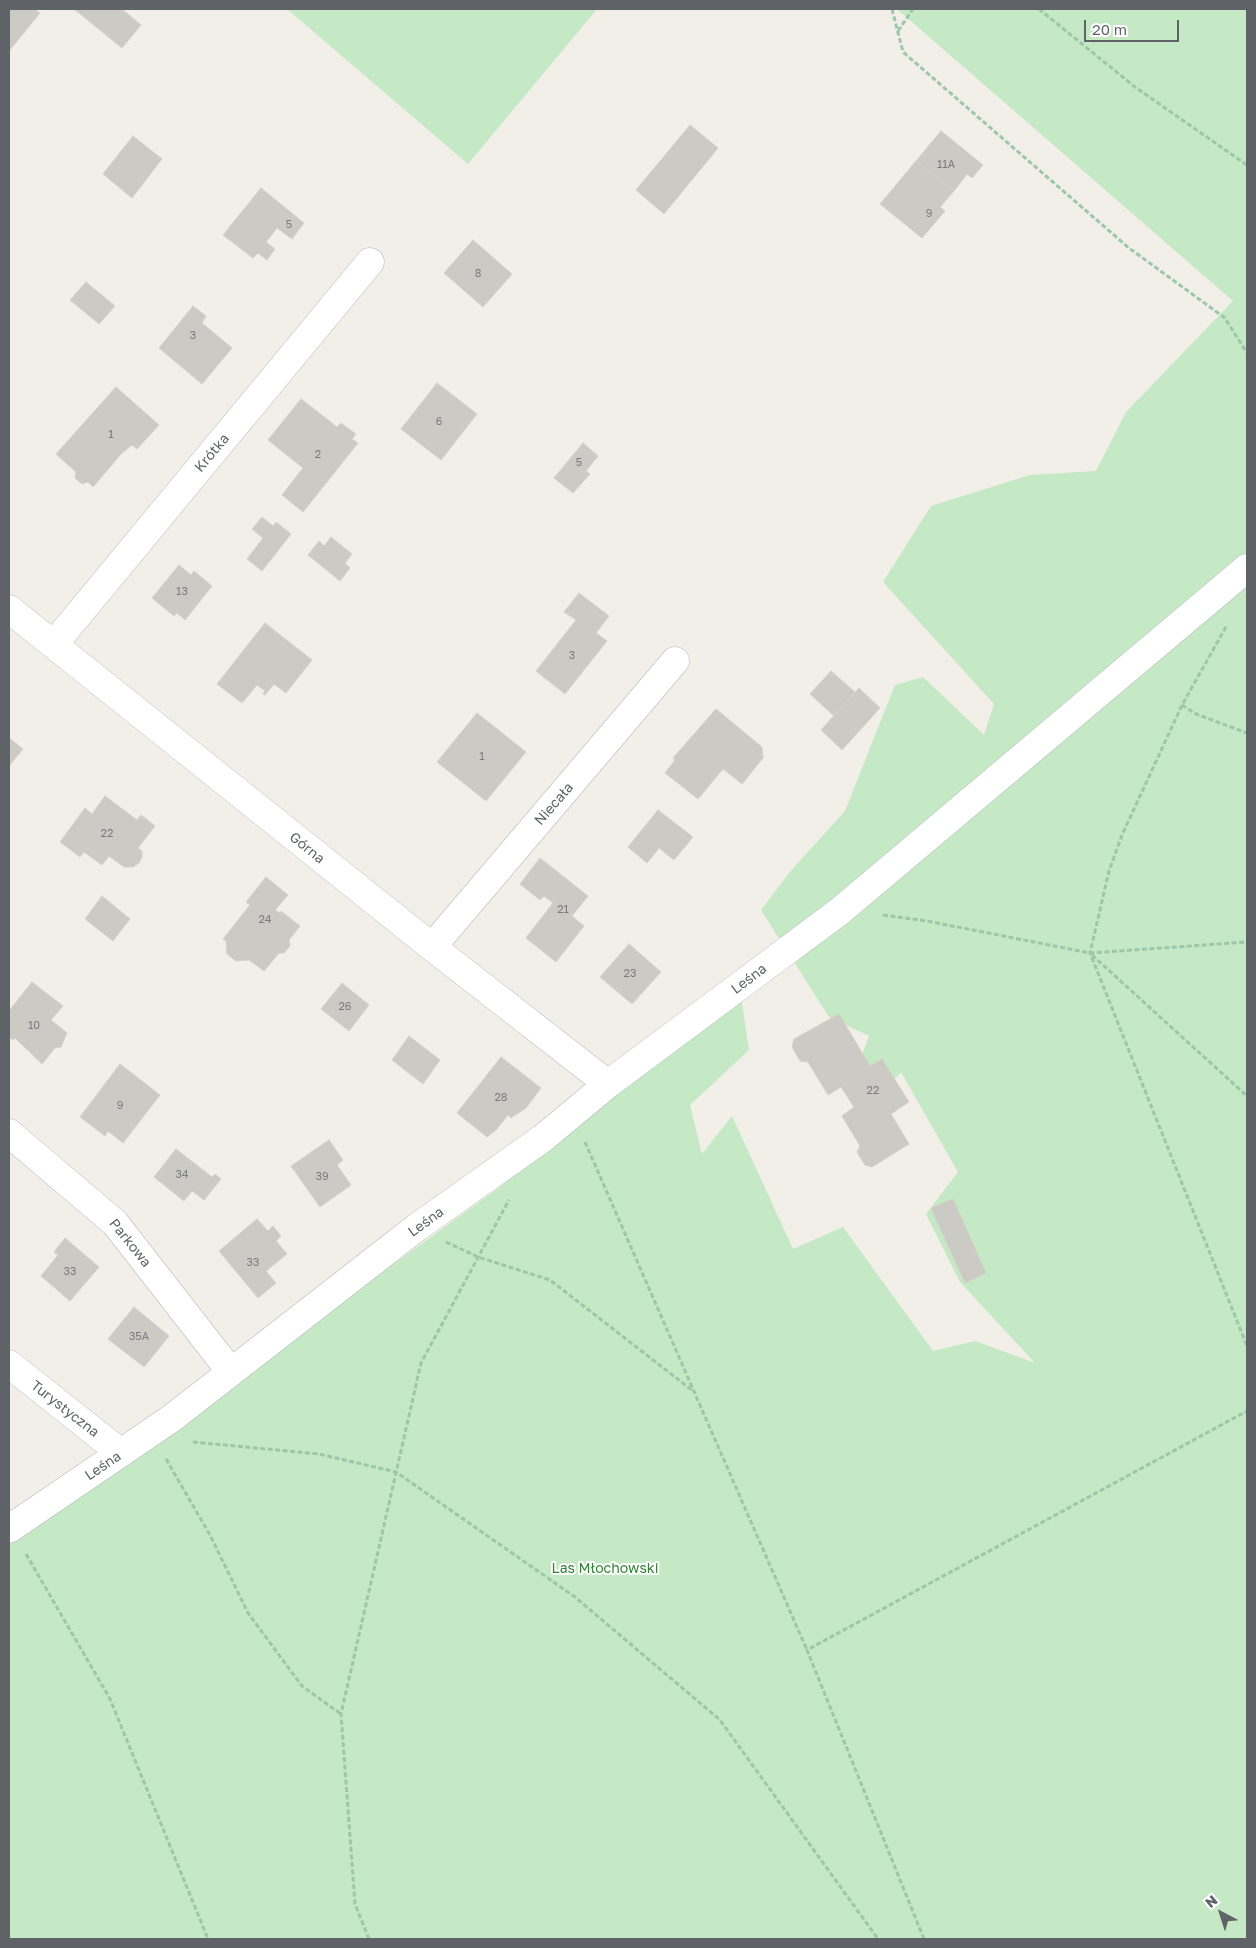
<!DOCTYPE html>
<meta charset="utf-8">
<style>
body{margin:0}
#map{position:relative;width:1256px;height:1948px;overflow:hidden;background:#f1efe8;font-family:"Golos Text",sans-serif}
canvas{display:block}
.frame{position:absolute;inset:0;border:10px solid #5f6368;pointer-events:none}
.north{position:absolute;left:1196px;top:1888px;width:50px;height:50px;-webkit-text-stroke:4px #fff;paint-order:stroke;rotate:320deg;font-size:14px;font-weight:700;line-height:20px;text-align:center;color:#5f6368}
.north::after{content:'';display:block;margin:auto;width:18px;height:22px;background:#5f6368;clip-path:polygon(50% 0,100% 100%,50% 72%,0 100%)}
.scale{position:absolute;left:1084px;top:20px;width:95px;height:22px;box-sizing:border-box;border:2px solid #5f6368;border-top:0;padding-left:6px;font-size:15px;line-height:18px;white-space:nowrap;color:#5f6368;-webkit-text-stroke:4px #fff;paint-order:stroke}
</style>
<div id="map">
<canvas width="1256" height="1948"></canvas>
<div class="frame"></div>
<div class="north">N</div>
<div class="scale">20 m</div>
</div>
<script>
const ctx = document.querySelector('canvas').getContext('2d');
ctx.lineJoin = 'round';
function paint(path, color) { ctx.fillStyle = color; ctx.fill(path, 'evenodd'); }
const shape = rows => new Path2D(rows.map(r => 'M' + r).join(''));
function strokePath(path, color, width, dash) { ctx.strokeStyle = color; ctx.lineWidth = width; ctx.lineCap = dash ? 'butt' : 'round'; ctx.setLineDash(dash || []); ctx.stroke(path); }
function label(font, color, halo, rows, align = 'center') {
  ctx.font = font + ' "Golos Text",sans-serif'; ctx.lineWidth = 4; ctx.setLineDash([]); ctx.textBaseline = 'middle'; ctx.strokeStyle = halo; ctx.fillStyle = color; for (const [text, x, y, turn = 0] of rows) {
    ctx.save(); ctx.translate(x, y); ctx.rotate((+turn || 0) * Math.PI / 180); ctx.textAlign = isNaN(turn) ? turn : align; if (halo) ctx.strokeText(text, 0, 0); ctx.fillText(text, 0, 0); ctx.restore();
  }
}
const green = shape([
 [287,9,597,9,468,164],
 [897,9,1247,9,1247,1939,9,1939,9,1540,198,1406,493,1192,741,996,749,1050,690,1105,702,1154,732,1116,793,1249,843,1227,933,1351,975,1341,1035,1363,960,1282,926,1214,958,1172,901,1072,883,1092,856,1071,869,1036,829,1017,761,910,789,873,845,811,895,685,923,677,984,735,994,704,883,582,931,506,1030,475,1096,471,1126,412,1233,301]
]);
const building = shape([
 [9,9,34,9,40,13,9,51,9,9],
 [74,9,122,9,141,25,122,48,74,9],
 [690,125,718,148,664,214,636,190,690,125],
 [941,131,983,165,972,178,967,174,954,191,916,161,941,131],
 [133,136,162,159,132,198,103,174,133,136],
 [916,161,954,191,940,207,945,211,922,238,880,204,916,161],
 [261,188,304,223,292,239,277,228,266,242,275,249,267,260,258,253,253,258,223,235,261,188],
 [473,240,512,274,483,307,444,273,473,240],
 [86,282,115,306,99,324,70,300,86,282],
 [193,306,206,316,202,323,232,348,202,384,159,348,193,306],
 [437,383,477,414,441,460,401,429,437,383],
 [116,387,159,425,137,449,132,445,121,454,93,487,88,482,82,484,75,478,76,472,56,454,116,387],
 [301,399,337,427,341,423,356,434,352,439,358,443,303,512,282,495,303,468,268,440,301,399],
 [583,443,598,456,586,471,590,474,573,493,554,478,583,443],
 [262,517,273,526,276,522,291,534,262,571,247,559,263,538,252,529,262,517],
 [331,537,352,554,345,563,350,568,340,581,308,555,319,541,324,546,331,537],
 [179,565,191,575,194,571,212,586,185,620,177,613,174,616,152,598,179,565],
 [579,593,609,616,596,633,607,641,565,694,536,671,576,620,564,612,579,593],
 [265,623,312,660,286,693,274,684,265,695,263,694,265,691,257,685,242,703,217,684,265,623],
 [831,671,855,692,834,716,810,694,831,671],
 [859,688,880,708,842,750,821,730,859,688],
 [716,709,762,747,763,758,742,784,723,769,698,799,665,773,675,760,673,758,716,709],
 [477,713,526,752,486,801,437,762,477,713],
 [9,738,23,749,9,766,9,738],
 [105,796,137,820,141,815,155,826,138,848,142,851,142,857,139,863,133,867,124,867,109,856,102,865,84,852,80,857,60,842,85,808,92,814,105,796],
 [658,810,693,837,674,860,659,848,647,863,628,847,658,810],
 [540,858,588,896,572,916,584,926,556,962,526,938,553,903,544,896,540,900,520,884,540,858],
 [266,877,288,895,275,910,280,913,281,911,300,926,289,940,290,946,284,953,279,953,264,971,249,960,236,961,227,954,226,941,223,939,250,905,246,902,266,877],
 [102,896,130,919,113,941,85,919,102,896],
 [629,944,661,972,632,1004,600,977,629,944],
 [32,982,63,1006,51,1020,67,1033,61,1047,55,1048,42,1064,15,1038,13,1040,9,1037,9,1011,32,982],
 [342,983,369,1005,349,1031,321,1009,342,983],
 [839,1014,870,1066,882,1059,909,1102,891,1114,909,1144,872,1167,865,1165,857,1152,860,1146,842,1116,854,1107,841,1087,828,1095,808,1062,800,1061,792,1047,794,1039,839,1014],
 [409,1036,440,1060,423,1084,392,1060,409,1036],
 [501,1057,541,1088,526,1108,511,1118,508,1115,496,1130,487,1137,457,1113,501,1057],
 [120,1064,160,1095,123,1143,108,1131,105,1136,80,1117,120,1064],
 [329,1140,343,1160,337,1165,351,1185,320,1207,291,1166,329,1140],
 [176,1149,212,1177,215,1174,221,1179,204,1200,192,1191,184,1201,154,1177,176,1149],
 [953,1199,986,1273,965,1283,931,1208,953,1199],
 [257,1219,268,1231,273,1226,281,1236,276,1241,287,1254,266,1271,276,1283,258,1298,219,1251,257,1219],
 [65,1238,99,1267,70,1301,41,1276,58,1255,54,1252,65,1238],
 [134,1307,169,1336,144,1367,108,1339,134,1307]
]);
const path = shape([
 [892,9,903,52,1129,248,1225,318,1247,353],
 [1039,9,1135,87,1247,165],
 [898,31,913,9],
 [1226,627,1182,705,1122,835,1109,871,1090,953,1247,1346],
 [1182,705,1196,714,1247,733],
 [883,915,927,921,1090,953,1247,942],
 [1092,955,1247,1096],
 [585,1142,807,1650],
 [446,1242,478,1257,550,1280,693,1391],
 [193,1442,319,1454,396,1472,575,1597,720,1720,878,1939],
 [166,1459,210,1535,248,1613,302,1686,341,1714],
 [26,1554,110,1699,208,1939],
 [369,1939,355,1904,341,1714,421,1363,509,1200],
 [924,1939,807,1650,1247,1411]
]);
const street = shape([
 [9,609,432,947,608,1084],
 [54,644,370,262],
 [432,947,675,661],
 [9,1133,115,1223,231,1372],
 [9,1364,121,1453],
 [9,1529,172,1418,416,1228,543,1138,608,1084,840,911,1247,568]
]);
const numberNames = [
 ["11A",946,165],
 ["9",929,214],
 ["5",289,225],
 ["8",478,274],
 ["3",193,336],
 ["6",439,422],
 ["1",111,435],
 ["2",318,455],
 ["5",579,463],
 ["13",182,592],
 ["3",572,656],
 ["1",482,757],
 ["22",107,834],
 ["21",563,910],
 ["24",265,920],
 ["23",630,974],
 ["26",345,1007],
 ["10",34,1026],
 ["22",873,1091],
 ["28",501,1098],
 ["9",120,1106],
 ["34",182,1175],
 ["39",322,1177],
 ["33",253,1263],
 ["33",70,1272],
 ["35A",139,1337]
];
const streetNames = [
 ["Krótka",212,453,-50],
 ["Niecała",554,804,-49],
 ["Górna",307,848,39],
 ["Leśna",749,979,-37],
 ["Leśna",426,1222,-36],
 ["Parkowa",130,1243,51],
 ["Turystyczna",65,1409,38],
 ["Leśna",103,1466,-34]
];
const parkNames = [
 ["Las Młochowski",605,1569]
];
paint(green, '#c5e8c5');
paint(building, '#cccac5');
strokePath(building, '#d6d1c6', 1);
strokePath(street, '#b5b8bc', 29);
strokePath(path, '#9cc7a9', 3, [5, 2.5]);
strokePath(street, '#fff', 28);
label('11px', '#7a7d7f', null, numberNames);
label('14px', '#5f6368', '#fff', streetNames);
label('14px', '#348238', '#fff', parkNames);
</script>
